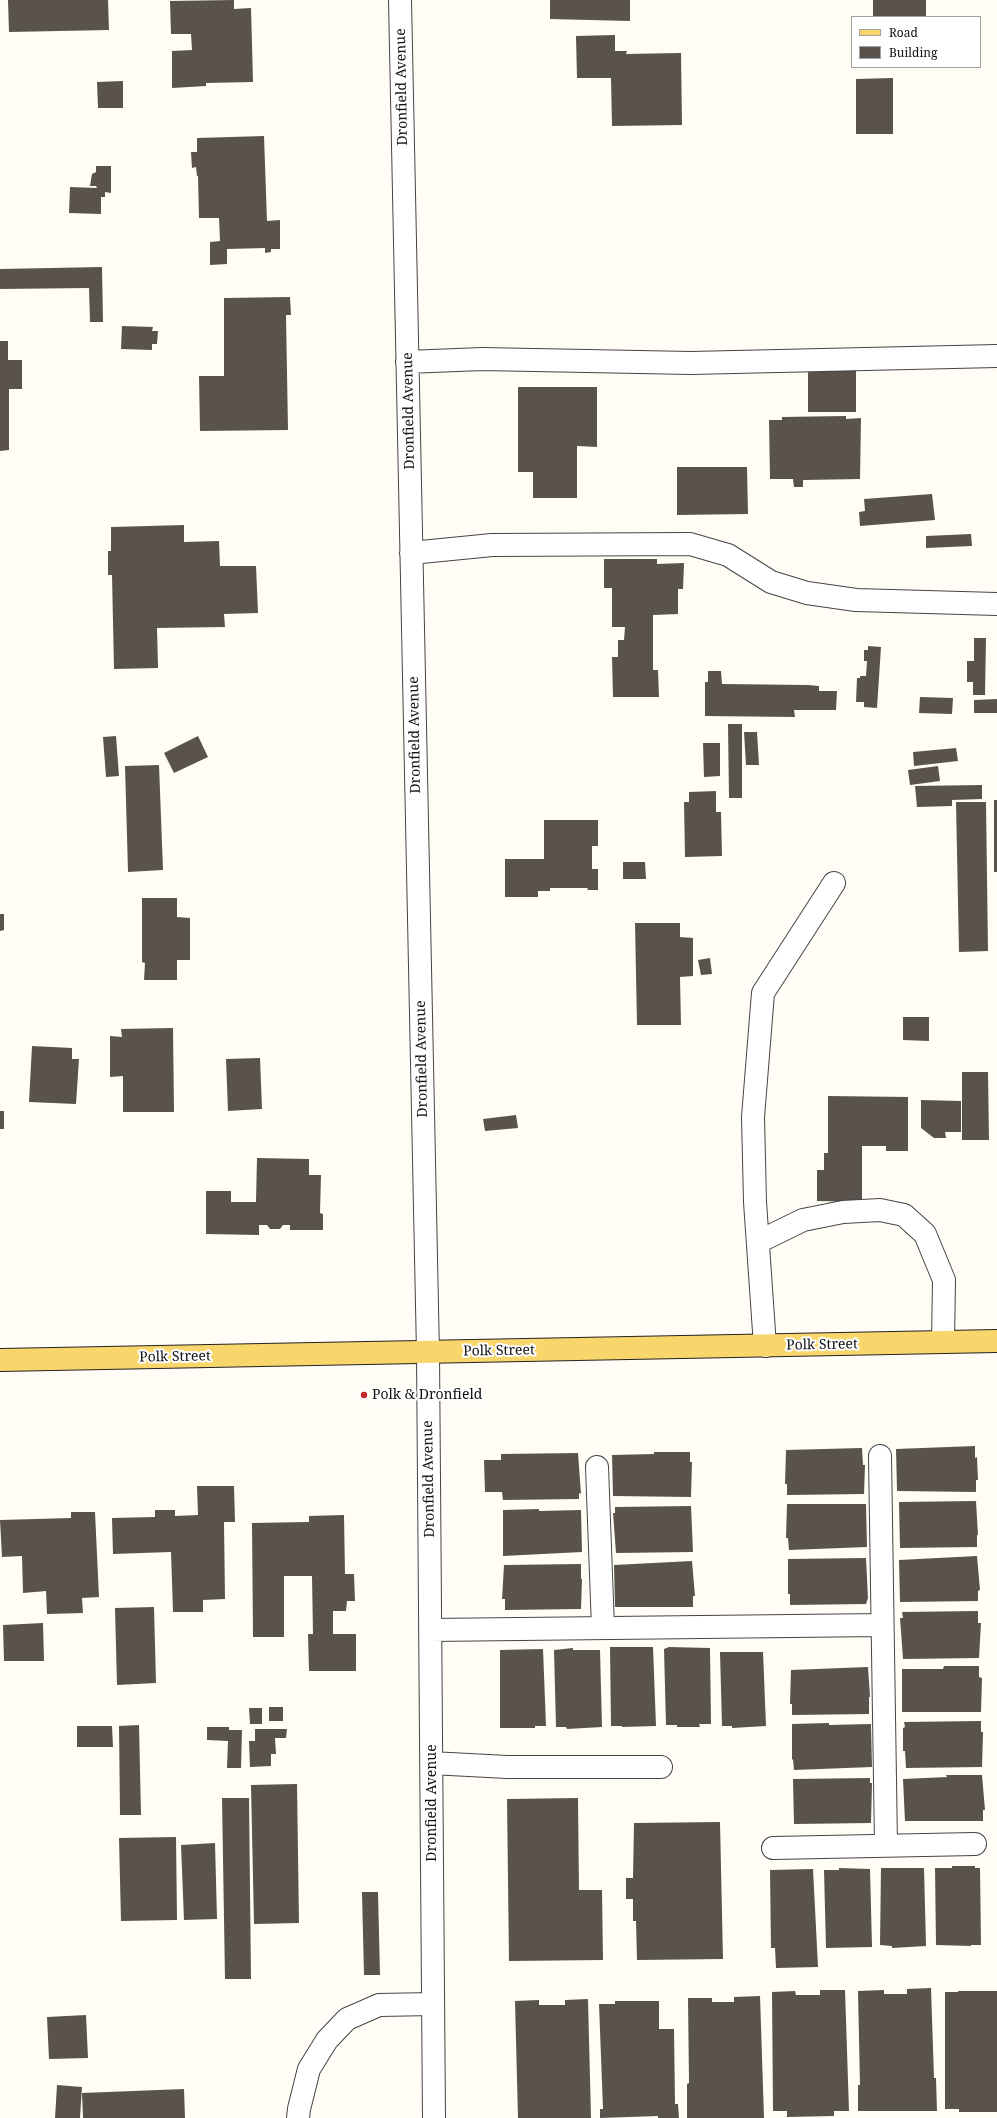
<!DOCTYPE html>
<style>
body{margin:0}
#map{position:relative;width:997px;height:2118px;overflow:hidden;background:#fffdf5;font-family:"Noto Serif",serif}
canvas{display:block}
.legend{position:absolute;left:851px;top:16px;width:130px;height:52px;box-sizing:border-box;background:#fff;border:1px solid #a0a0a0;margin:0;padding:5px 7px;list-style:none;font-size:12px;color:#111}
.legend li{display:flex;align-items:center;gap:8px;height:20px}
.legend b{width:20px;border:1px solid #a0a0a0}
</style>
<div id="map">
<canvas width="997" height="2118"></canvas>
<ul class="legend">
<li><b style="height:5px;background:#f9d66b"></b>Road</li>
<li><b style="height:11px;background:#5a524d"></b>Building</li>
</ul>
</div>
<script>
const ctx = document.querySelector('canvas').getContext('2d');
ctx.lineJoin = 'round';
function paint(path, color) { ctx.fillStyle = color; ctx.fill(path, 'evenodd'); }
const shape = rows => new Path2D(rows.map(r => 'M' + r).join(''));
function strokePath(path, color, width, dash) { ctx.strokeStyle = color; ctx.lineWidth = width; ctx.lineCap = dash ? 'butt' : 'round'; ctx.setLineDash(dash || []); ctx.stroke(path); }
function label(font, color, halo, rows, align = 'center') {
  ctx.font = font + ' "Noto Serif",serif'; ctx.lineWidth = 4; ctx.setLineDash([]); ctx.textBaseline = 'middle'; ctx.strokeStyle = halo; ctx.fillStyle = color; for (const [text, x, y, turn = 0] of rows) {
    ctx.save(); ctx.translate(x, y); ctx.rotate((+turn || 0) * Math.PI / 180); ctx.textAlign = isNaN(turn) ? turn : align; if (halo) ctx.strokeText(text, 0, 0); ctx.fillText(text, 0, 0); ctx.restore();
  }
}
const building = shape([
 [8,0,108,0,109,30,9,32],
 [234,0,234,9,251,8,253,82,206,83,206,86,172,88,172,51,192,50,191,34,171,34,170,1],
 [550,0,630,0,630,21,550,19],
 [873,0,926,0,926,17,873,17],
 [615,35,615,51,627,51,626,54,681,53,682,125,612,126,611,78,577,78,576,36],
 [893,78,893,134,856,134,856,79],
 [123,81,123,108,98,108,97,82],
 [264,136,267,221,280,220,280,249,271,249,271,252,265,253,265,248,227,249,227,264,210,265,210,242,220,241,219,218,199,218,198,176,197,176,196,167,192,168,191,152,197,152,197,138],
 [96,166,111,166,111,193,105,192,105,197,101,197,101,214,69,213,70,187,97,188,96,186,90,186,92,174,96,172],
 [102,267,103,322,90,322,89,288,0,289,0,269],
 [290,297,291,315,286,315,288,430,200,431,199,376,224,376,224,298],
 [122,326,153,327,152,331,158,331,157,344,152,344,152,350,121,349],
 [0,341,8,341,8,360,22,360,22,389,9,389,9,450,0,451],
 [808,368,856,368,856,412,808,412],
 [518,387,597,387,597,447,577,446,577,498,533,498,533,472,518,472],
 [846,416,846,419,861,418,860,479,803,480,803,487,794,487,793,479,770,479,769,420,782,420,782,417],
 [677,467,747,467,748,514,677,515],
 [932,494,935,520,860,526,859,512,865,511,864,499],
 [184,525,184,542,219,541,220,566,256,566,258,613,224,614,225,627,157,628,158,668,114,669,112,575,108,575,108,551,111,551,111,527],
 [971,534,972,546,926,548,926,536],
 [604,559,657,559,657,564,684,563,683,589,678,589,678,614,653,615,653,670,658,670,659,697,613,697,612,657,618,657,618,640,624,640,625,627,612,627,612,588,604,588],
 [974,638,986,638,985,695,973,695,973,682,967,682,967,661,974,661],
 [868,646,881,647,877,708,864,707,864,702,856,702,857,678,860,678,860,676,866,676,867,661,864,661,864,650,868,650],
 [708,671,721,671,722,684,808,685,819,686,819,691,837,691,836,710,794,710,795,717,705,716,705,682,708,682],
 [920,697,953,698,952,714,919,713],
 [997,699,997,713,974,713,974,700],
 [728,724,742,724,742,798,729,798],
 [744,732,757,732,759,765,746,765],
 [116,736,119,776,106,777,103,737],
 [198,736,208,757,174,773,164,753],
 [703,743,720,743,720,776,704,777],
 [956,748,958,761,914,766,913,752],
 [159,765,163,870,128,872,125,766],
 [938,766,940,781,910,785,908,770],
 [982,785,982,799,952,800,952,806,917,807,915,786],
 [716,791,716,812,721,812,722,856,685,857,684,802,689,802,689,792],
 [994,800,997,800,997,872,994,872],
 [956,802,986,802,988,951,959,952],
 [544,820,598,820,598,846,592,846,592,869,598,869,598,890,587,890,588,888,550,888,550,891,538,891,538,897,505,897,505,859,544,859],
 [623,862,645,862,646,879,623,879],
 [142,898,177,898,177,917,190,918,190,960,177,960,177,980,144,980,145,963,142,962],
 [0,914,4,914,4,930,0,931],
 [635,923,680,923,680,937,693,938,693,976,680,977,681,1025,637,1025],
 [710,958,712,974,701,975,698,960],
 [903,1017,929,1017,929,1041,903,1040],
 [173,1028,174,1112,123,1112,123,1076,110,1077,110,1036,122,1037,121,1029],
 [32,1046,72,1048,72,1059,79,1059,76,1104,29,1102],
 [260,1058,262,1109,228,1111,226,1059],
 [962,1072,988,1072,989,1140,962,1140],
 [828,1096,908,1097,908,1151,886,1151,886,1146,862,1146,862,1202,817,1201,817,1170,824,1170,824,1153,828,1153],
 [921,1100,961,1101,961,1132,945,1132,946,1138,934,1138,921,1128],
 [0,1111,4,1111,4,1129,0,1129],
 [516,1115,518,1128,485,1131,483,1119],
 [257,1158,309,1159,309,1175,321,1175,320,1213,323,1214,323,1230,290,1230,290,1225,283,1225,280,1229,270,1229,267,1225,259,1225,259,1235,206,1234,206,1191,231,1191,231,1202,256,1202],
 [975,1446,975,1458,977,1457,978,1480,976,1480,976,1492,897,1491,896,1449],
 [862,1448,863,1465,865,1465,864,1494,787,1495,787,1484,785,1484,786,1450],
 [654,1452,690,1452,690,1462,692,1462,691,1497,613,1496,612,1455,654,1454],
 [578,1453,581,1494,579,1493,579,1499,503,1500,502,1492,485,1492,484,1460,501,1460,501,1454],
 [197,1486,234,1486,235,1522,224,1522,225,1599,203,1600,203,1612,173,1612,171,1552,113,1554,112,1518,155,1517,155,1510,175,1510,175,1516,198,1515],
 [976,1501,978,1535,977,1535,977,1547,900,1548,899,1502],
 [787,1504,866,1504,867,1547,789,1550,788,1538,786,1538],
 [691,1506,693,1552,616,1553,613,1513,615,1513,615,1507],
 [539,1509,539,1511,581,1510,582,1552,503,1556,503,1510],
 [71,1512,95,1512,99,1597,82,1598,83,1613,47,1614,46,1591,23,1593,22,1556,2,1557,0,1520,71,1518],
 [344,1515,345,1574,354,1574,355,1601,347,1601,346,1611,333,1611,333,1634,356,1634,356,1671,309,1671,308,1634,313,1634,312,1576,284,1576,284,1637,253,1637,252,1523,309,1522,309,1516],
 [977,1556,980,1590,978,1591,978,1601,900,1602,899,1560],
 [866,1558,868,1598,866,1604,790,1605,790,1594,788,1594,788,1559],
 [692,1561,695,1596,693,1596,693,1607,615,1607,614,1565],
 [581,1564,581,1579,582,1579,581,1609,505,1610,505,1599,502,1599,504,1565],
 [154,1607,156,1683,117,1685,115,1608],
 [978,1611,978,1623,981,1623,979,1658,903,1659,900,1618,903,1618,902,1612],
 [43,1623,44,1661,4,1661,3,1625],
 [610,1647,653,1647,656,1726,622,1727,622,1726,611,1726],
 [669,1647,710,1648,711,1724,699,1724,700,1727,677,1727,677,1725,666,1725,664,1649],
 [573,1648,573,1650,600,1650,602,1727,567,1729,566,1727,556,1727,554,1650],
 [543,1649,546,1726,535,1726,535,1728,500,1728,500,1650],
 [720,1652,763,1652,766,1726,732,1728,732,1726,722,1726],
 [944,1666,979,1666,979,1677,982,1678,981,1712,902,1712,902,1669,943,1669],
 [868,1667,870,1697,869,1697,869,1714,792,1715,792,1704,790,1704,791,1670],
 [269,1707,283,1707,283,1721,269,1721],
 [249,1708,262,1708,262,1724,250,1724],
 [981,1721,981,1732,983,1732,982,1767,906,1768,905,1751,903,1751,903,1728,905,1727,904,1722],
 [829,1723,829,1725,871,1724,872,1767,794,1770,793,1759,792,1760,792,1724],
 [139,1725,141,1815,120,1815,119,1726],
 [77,1726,112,1726,113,1747,77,1747],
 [207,1727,229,1727,229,1730,242,1730,241,1768,227,1768,228,1741,207,1740],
 [255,1729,287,1729,286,1738,275,1738,276,1754,271,1754,271,1766,250,1767,249,1741,255,1741],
 [946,1775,982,1775,985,1810,983,1810,983,1821,905,1821,903,1779,947,1777],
 [870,1778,870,1783,872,1783,871,1823,794,1824,793,1779],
 [297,1784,299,1923,254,1924,251,1785],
 [222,1798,249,1798,251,1979,225,1979],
 [578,1798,579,1890,602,1890,603,1960,509,1961,507,1799],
 [720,1822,723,1959,637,1960,636,1921,633,1921,633,1899,626,1899,626,1878,633,1878,634,1823],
 [176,1837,177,1920,121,1921,119,1838],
 [215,1843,217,1919,184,1920,181,1845],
 [952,1866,975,1866,975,1868,980,1868,981,1945,971,1945,971,1946,936,1945,935,1868,952,1868],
 [839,1868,870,1869,872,1947,826,1948,824,1870,839,1870],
 [881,1868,924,1868,926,1946,892,1948,892,1946,880,1945],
 [813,1869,818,1967,776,1968,775,1948,771,1948,770,1870],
 [362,1892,378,1892,380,1975,364,1975],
 [931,1988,934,2078,936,2078,937,2111,858,2111,858,2085,860,2085,858,1991,884,1990,884,1994,907,1994,907,1989],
 [820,1990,845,1990,849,2111,834,2111,834,2116,787,2117,787,2111,773,2111,772,1992,795,1991,796,1995,820,1995],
 [958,1991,997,1991,997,2112,959,2112,959,2109,945,2109,945,1992,958,1992],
 [760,1996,764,2118,687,2118,687,2084,689,2083,688,1998,712,1998,712,2002,734,2002,734,1997],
 [588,1999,591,2118,518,2118,515,2001,539,2000,539,2005,565,2005,565,2000],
 [615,2001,659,2001,659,2029,674,2029,675,2104,678,2104,679,2118,658,2118,658,2116,600,2118,600,2109,603,2109,599,2004,615,2004],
 [86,2015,88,2058,49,2059,47,2017],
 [57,2085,82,2087,80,2118,55,2118],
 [184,2089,185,2118,83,2118,82,2093]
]);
const minor = shape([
 [400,0,428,1353,434,2118],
 [407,362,482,359,691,363,997,356],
 [411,553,492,545,690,544,728,555,771,582,807,593,856,600,997,604],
 [758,1242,803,1220,843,1212,880,1210,904,1215,925,1234,944,1280,943,1342],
 [765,1346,755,1202,753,1117,763,993,834,883],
 [880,1456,886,1845],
 [597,1467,603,1628],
 [430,1630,882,1625],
 [431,1763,507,1767,661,1767],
 [773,1848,975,1844],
 [298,2118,299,2109,309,2069,327,2040,347,2019,379,2005,433,2004]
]);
const major = shape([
 [0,1360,997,1341]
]);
const markers = [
 [364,1395,4,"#c4262e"]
];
const streetNames = [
 ["Dronfield Avenue",402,87,-91],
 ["Dronfield Avenue",409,411,-91],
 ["Dronfield Avenue",415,735,-91],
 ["Dronfield Avenue",422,1059,-91],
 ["Polk Street",822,1345,-1],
 ["Polk Street",499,1351,-1],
 ["Polk Street",175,1357,-1],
 ["Dronfield Avenue",429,1479,-91],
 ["Dronfield Avenue",432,1803,-90]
];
const poiNames = [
 ["Polk & Dronfield",372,1395]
];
paint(building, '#5a524d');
strokePath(minor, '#444', 24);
strokePath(major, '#222', 24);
strokePath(minor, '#fff', 22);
strokePath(major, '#f9d66b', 22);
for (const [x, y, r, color] of markers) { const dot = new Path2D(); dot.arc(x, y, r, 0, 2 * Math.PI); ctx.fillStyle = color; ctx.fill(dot); strokePath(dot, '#fff', 1.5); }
label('14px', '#111', '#fff', streetNames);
label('14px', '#111', '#fff', poiNames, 'left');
</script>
